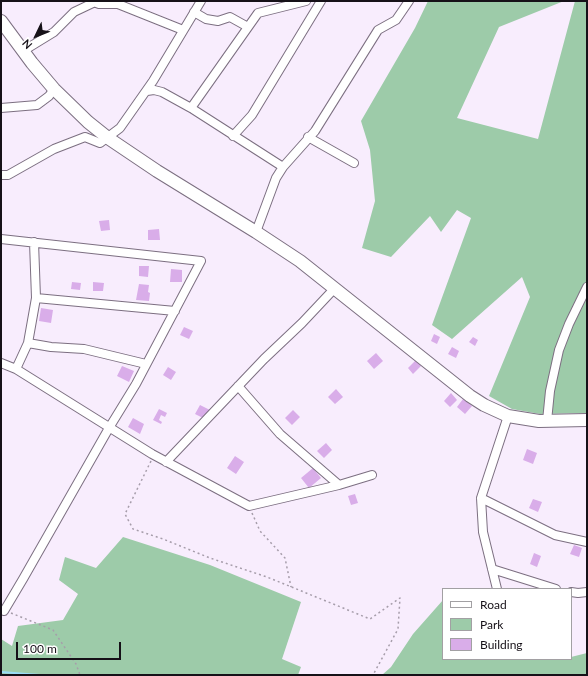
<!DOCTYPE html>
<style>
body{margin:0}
#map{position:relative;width:588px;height:676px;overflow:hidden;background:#f8edfd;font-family:Lato,sans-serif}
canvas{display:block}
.frame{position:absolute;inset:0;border:2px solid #161118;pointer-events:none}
.legend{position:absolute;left:442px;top:588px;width:130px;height:72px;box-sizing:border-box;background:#fff;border:1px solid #a2a0a3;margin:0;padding:5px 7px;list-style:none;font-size:12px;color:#161118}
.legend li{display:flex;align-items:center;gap:8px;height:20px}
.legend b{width:20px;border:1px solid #a2a0a3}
.north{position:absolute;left:16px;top:16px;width:40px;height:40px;-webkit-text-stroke:3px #fff;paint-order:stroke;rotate:227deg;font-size:11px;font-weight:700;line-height:16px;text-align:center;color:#161118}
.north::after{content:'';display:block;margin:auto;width:14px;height:18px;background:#161118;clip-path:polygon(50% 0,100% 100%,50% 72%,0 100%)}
.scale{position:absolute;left:16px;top:642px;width:105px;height:18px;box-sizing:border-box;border:2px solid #161118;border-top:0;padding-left:5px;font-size:12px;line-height:14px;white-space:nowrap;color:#161118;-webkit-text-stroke:3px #fff;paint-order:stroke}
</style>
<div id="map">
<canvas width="588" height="676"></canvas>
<div class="frame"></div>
<ul class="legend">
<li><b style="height:5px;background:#fff"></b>Road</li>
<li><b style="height:11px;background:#9dcba9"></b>Park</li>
<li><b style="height:11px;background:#d9ade9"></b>Building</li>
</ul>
<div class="north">N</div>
<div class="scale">100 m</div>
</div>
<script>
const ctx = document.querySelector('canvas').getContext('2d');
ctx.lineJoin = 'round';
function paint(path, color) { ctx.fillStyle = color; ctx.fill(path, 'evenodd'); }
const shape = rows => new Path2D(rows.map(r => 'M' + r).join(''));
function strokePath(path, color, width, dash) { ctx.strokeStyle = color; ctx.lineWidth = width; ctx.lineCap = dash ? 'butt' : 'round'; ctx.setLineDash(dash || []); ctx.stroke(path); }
const green = shape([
 [428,1,564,1,499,27,457,118,538,139,575,1,587,1,587,413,540,414,512,409,489,396,530,297,522,277,452,339,432,325,471,218,457,210,441,232,430,216,391,257,362,248,375,201,370,150,361,121,415,28],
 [123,537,210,565,301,602,282,659,301,667,298,675,1,675,1,639,12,646,18,626,63,620,78,594,59,580,65,557,96,568],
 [443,600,443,659,571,659,571,657,587,653,587,675,382,675,391,667,413,634]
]);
const stream = shape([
 [1,672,40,675]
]);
const building = shape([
 [109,220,110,230,101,231,99,221],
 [159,229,160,240,148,240,148,230],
 [139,266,149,266,148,277,139,276],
 [171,269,182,270,182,282,170,282],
 [72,282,81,283,80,290,71,289],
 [93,282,104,283,103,291,93,291],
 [139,284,149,285,148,292,150,293,149,301,136,300],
 [41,308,53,310,51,323,39,321],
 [184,327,193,331,189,339,180,335],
 [434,334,440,337,437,344,431,341],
 [473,337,478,340,475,346,469,342],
 [452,347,459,351,456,358,448,354],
 [376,353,383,361,374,369,367,361],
 [416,360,421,366,413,374,408,368],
 [122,366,134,371,129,382,117,376],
 [168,367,176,372,171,380,163,375],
 [336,389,343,397,335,404,328,397],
 [451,393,457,400,450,407,444,401],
 [463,399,472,406,465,414,457,407],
 [200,405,210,410,205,419,195,414],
 [159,409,167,413,165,417,161,415,159,420,162,422,161,424,153,420],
 [293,410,300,417,292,425,285,418],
 [133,418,144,424,140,434,128,427],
 [326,443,332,450,324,458,317,451],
 [527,449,537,453,533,464,523,460],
 [235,456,244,462,236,474,227,468],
 [313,468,321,478,309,488,301,478],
 [355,494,358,503,351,505,348,496],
 [533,499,542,502,538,512,529,508],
 [574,545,582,548,579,557,570,554],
 [534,553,541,556,537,567,530,564]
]);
const path = shape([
 [151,461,125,514,133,529,163,539,210,558,267,577,370,619,400,598,398,629,373,675],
 [252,513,260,531,285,558,291,587],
 [11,613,53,630,76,664,80,675]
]);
const street = shape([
 [91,1,99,4,118,4,183,30],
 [194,12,206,19,218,21,230,17,248,27],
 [23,51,54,32,74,12,93,3],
 [147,91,154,90,162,92,191,108,283,167],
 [1,108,37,105,49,96,54,89],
 [191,108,258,13,306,1],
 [233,136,252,115,321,1],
 [308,137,354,163],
 [1,175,8,175,54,149,85,137,100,143,120,128,153,81,201,1],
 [256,232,276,178,283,167,315,131,378,30,396,20,409,1],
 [1,239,201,261,136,384,109,428,23,579,4,611,1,610],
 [36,298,175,311],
 [28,343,51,347,84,349,146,364],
 [1,363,16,369,152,454,249,506,339,485,372,475],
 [16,369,28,343,36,298,34,242],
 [238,386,280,434,339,485],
 [547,421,550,391,559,350,569,324,587,287],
 [166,462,264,359,302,323,334,289],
 [481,498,555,535,587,542],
 [492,569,556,589],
 [497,589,483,532,481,498,508,416],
 [571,592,578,593,587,592]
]);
const secondary = shape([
 [1,21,32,63,54,89,88,122,108,138,157,171,256,232,300,261,470,396,484,405,508,416,539,421,587,420]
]);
paint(green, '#9dcba9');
strokePath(stream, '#9adcf7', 2);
paint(building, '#d9ade9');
strokePath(street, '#7c6f81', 10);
strokePath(secondary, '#7c6f81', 14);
strokePath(path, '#a69daa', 1.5, [2, 3]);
strokePath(street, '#fff', 8);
strokePath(secondary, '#fff', 12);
</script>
